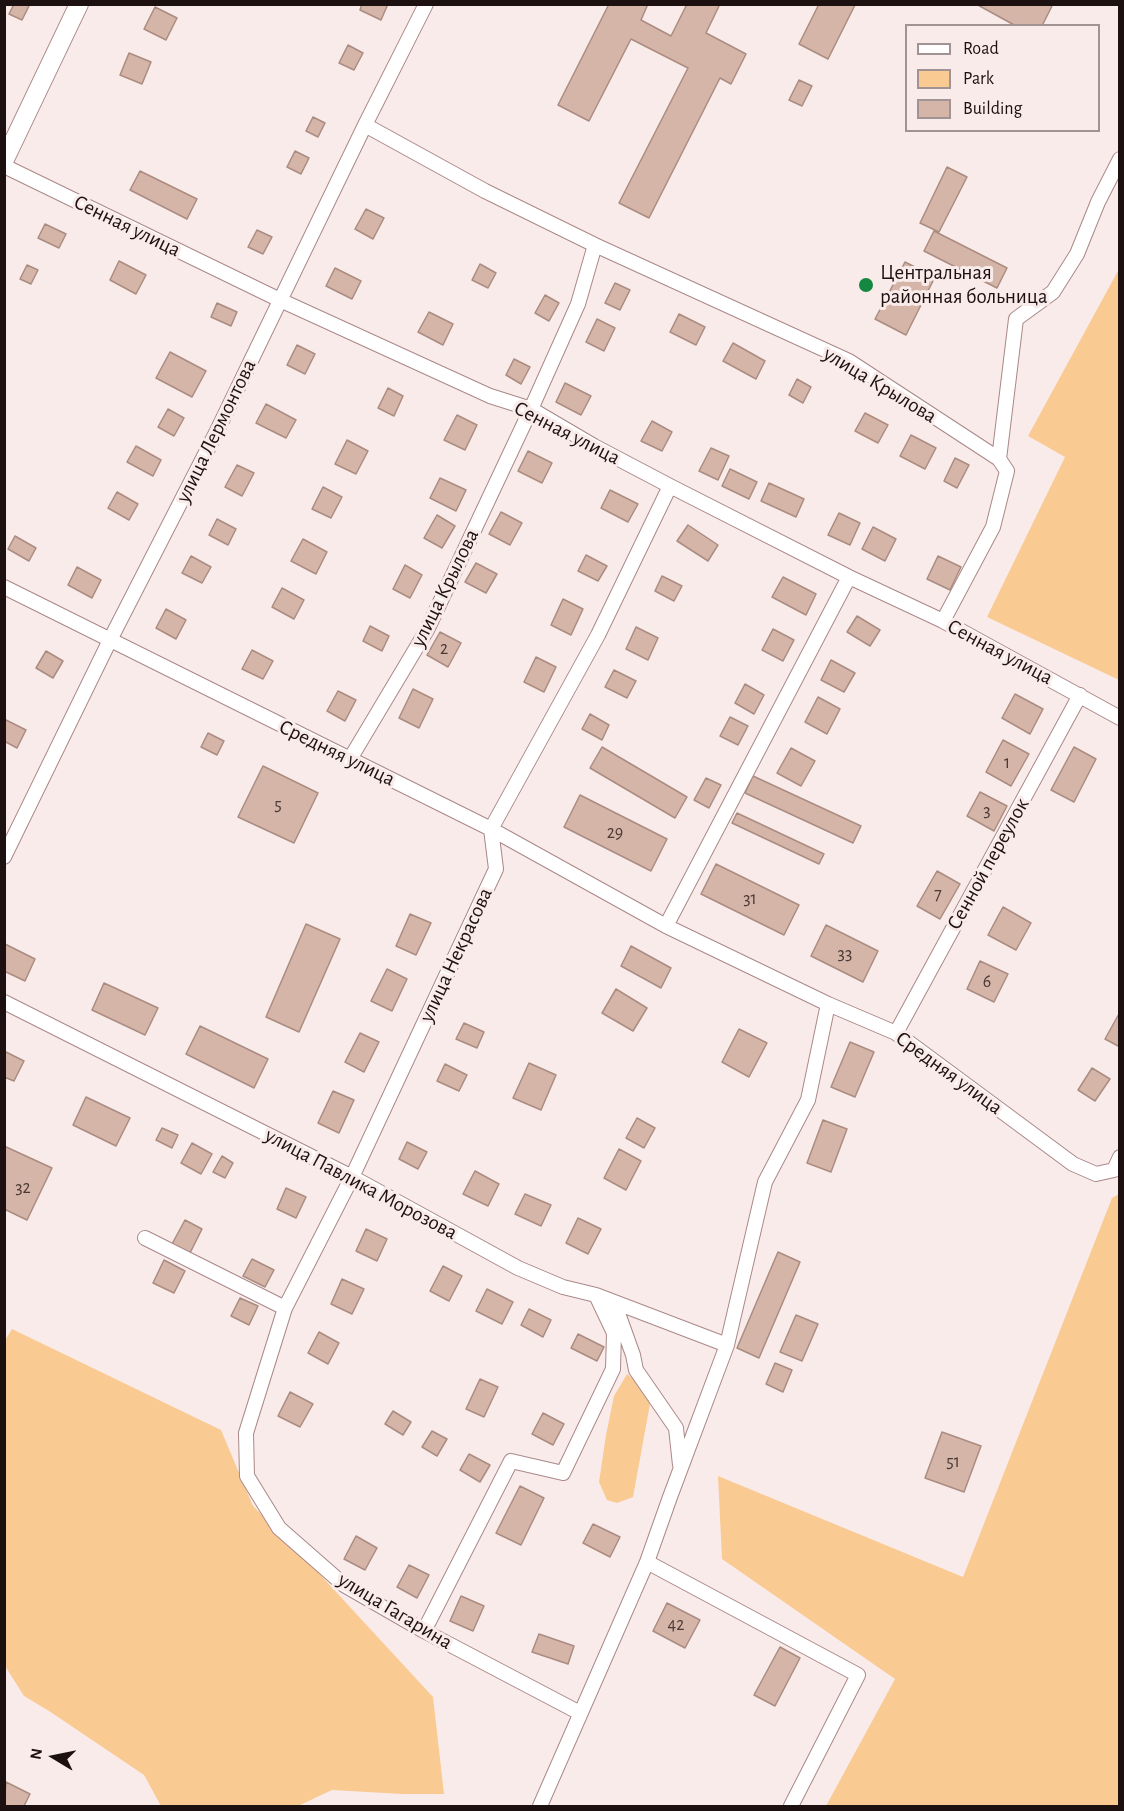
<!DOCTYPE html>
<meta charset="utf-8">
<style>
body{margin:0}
#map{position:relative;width:1124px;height:1811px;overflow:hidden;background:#faebeb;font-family:"Alegreya Sans",sans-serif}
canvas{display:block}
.frame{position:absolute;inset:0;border:6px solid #1c1011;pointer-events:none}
.legend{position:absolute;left:905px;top:24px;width:195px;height:108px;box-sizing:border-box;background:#faebeb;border:2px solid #a19394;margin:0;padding:8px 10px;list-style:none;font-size:18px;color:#1c1011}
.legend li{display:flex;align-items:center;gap:12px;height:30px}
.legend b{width:30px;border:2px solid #a19394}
.north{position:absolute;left:24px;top:1727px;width:60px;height:60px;-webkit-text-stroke:4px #faebeb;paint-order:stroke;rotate:280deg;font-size:16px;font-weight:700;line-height:24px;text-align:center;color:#1c1011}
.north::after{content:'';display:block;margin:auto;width:21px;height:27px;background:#1c1011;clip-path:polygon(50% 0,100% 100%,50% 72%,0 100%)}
</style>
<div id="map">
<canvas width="1124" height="1811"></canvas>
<div class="frame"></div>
<ul class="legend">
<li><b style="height:8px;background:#fff"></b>Road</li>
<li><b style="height:16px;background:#faca93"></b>Park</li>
<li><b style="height:16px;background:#d5b5a8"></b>Building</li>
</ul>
<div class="north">N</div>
</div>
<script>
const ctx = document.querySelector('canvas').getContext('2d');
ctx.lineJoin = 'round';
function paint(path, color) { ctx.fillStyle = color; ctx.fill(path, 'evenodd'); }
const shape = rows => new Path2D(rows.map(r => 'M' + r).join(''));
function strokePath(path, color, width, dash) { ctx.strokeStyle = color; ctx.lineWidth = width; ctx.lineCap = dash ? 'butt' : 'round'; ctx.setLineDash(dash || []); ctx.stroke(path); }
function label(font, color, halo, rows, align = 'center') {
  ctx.font = font + ' "Alegreya Sans",sans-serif'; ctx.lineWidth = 6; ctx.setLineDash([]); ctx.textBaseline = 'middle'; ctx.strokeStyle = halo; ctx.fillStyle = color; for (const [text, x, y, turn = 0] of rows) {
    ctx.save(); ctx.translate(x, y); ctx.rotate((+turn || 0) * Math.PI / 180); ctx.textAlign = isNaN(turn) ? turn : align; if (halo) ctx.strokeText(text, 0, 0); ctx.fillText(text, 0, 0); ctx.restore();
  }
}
const green = shape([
 [1119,269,1119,680,987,617,1065,457,1028,436],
 [1119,1194,1119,1806,826,1806,895,1679,722,1559,718,1476,963,1577,1112,1198],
 [12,1329,221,1430,253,1506,302,1555,433,1697,444,1794,402,1794,332,1790,298,1806,161,1806,144,1775,49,1711,24,1696,5,1666,4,1342],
 [627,1374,640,1384,650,1404,633,1497,617,1503,607,1500,599,1482,606,1435,614,1396]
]);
const building = shape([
 [14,4,30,4,22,20,9,14,14,4],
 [362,4,388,4,381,20,360,10,362,4],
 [609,4,648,4,641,20,671,36,687,4,720,4,706,33,746,54,731,84,720,78,649,218,619,203,688,68,631,39,589,121,558,105,609,4],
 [819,4,855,5,828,59,799,44,819,4],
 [976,4,1053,4,1042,26,1016,26,976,4],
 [155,7,177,18,166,40,144,29,155,7],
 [348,45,363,53,354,70,339,63,348,45],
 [129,53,151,62,142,84,120,75,129,53],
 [799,80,812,86,802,106,789,100,799,80],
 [313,117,325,123,318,137,306,131,313,117],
 [295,151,309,158,301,174,287,167,295,151],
 [947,167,967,177,939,232,920,223,947,167],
 [140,171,197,199,187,219,130,190,140,171],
 [366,209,384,218,373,239,355,229,366,209],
 [45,224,66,234,59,248,38,238,45,224],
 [257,230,272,237,263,254,248,247,257,230],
 [934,231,1007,268,997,288,924,251,934,231],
 [119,261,146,275,136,294,110,280,119,261],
 [905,262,935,277,906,335,875,319,905,262],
 [480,264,496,273,488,288,472,280,480,264],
 [27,265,38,270,31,284,20,279,27,265],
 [335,268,361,281,352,299,326,286,335,268],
 [615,283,630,290,620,310,605,303,615,283],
 [545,295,559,303,549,321,535,313,545,295],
 [217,303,237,312,231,326,211,317,217,303],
 [429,312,453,324,443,345,418,332,429,312],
 [679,314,705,327,696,345,670,332,679,314],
 [597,319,615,328,604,351,586,342,597,319],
 [733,343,765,361,756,379,723,361,733,343],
 [297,345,315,354,305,374,287,365,297,345],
 [170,352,206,371,192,397,156,378,170,352],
 [514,359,530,367,521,384,506,375,514,359],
 [797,379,811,387,803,403,789,395,797,379],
 [565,383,591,396,581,415,556,402,565,383],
 [388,388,403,396,394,416,378,408,388,388],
 [266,404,296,420,286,438,256,423,266,404],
 [168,409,184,418,174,436,158,427,168,409],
 [865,413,888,425,878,443,855,431,865,413],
 [457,415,477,425,465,450,444,440,457,415],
 [652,421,672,432,662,451,641,441,652,421],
 [911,435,936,448,925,469,900,456,911,435],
 [347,440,368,451,356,474,335,464,347,440],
 [136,446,161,460,153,476,127,462,136,446],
 [711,448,729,456,718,480,699,471,711,448],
 [528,451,552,463,542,483,518,471,528,451],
 [955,458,969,465,957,488,944,481,955,458],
 [237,465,254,473,242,496,225,487,237,465],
 [730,469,757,482,749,499,722,486,730,469],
 [440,478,466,490,456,511,430,498,440,478],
 [769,483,804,499,796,517,761,501,769,483],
 [323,487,342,497,331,518,312,509,323,487],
 [610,490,638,504,628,522,601,508,610,490],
 [117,492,138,504,129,520,108,508,117,492],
 [501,512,522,523,510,545,489,534,501,512],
 [839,513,860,523,850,545,828,535,839,513],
 [437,515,455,526,442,548,424,538,437,515],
 [217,519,236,529,228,545,209,535,217,519],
 [688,525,718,545,708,561,677,541,688,525],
 [873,527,896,539,885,561,862,549,873,527],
 [15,536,36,548,29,561,8,549,15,536],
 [303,539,327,552,316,574,291,561,303,539],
 [586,555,607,566,598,581,578,571,586,555],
 [191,556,211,567,202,583,182,573,191,556],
 [938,556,961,567,950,590,927,579,938,556],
 [476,563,497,574,486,593,465,582,476,563],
 [405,565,422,575,410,598,393,589,405,565],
 [77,567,101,580,92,598,68,585,77,567],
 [662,576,682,586,674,601,655,591,662,576],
 [783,577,816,594,806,615,772,597,783,577],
 [282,588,304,600,294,619,272,607,282,588],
 [563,599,583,609,571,635,551,625,563,599],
 [166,609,186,620,176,639,156,628,166,609],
 [857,616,880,630,870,646,847,632,857,616],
 [370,626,389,636,382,651,363,641,370,626],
 [636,627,658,638,648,660,626,649,636,627],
 [773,629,794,640,783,661,762,650,773,629],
 [440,632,461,643,448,667,427,655,440,632],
 [252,650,273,661,263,679,242,669,252,650],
 [46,651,63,661,53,678,36,668,46,651],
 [536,657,556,667,544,692,524,682,536,657],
 [831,660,855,673,844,692,821,680,831,660],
 [614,670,636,681,627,698,605,687,614,670],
 [745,684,764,695,754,714,735,703,745,684],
 [413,689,433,699,419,728,399,718,413,689],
 [338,691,356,700,345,721,327,711,338,691],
 [1015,694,1043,709,1030,734,1002,718,1015,694],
 [818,697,840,709,827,734,805,722,818,697],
 [590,714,609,725,602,740,582,729,590,714],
 [730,717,748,726,738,745,720,736,730,717],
 [6,720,26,730,17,748,4,741,4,724,6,720],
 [208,733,224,741,217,755,201,747,208,733],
 [1003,740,1029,754,1011,786,986,772,1003,740],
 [602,747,687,797,675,818,590,768,602,747],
 [1074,747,1096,759,1074,802,1051,790,1074,747],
 [791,748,815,761,801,786,777,773,791,748],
 [263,766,318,793,294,843,238,817,263,766],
 [753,776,861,826,853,843,745,793,753,776],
 [706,778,721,785,709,808,694,800,706,778],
 [980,792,1007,806,994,831,967,816,980,792],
 [580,795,667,839,651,871,564,827,580,795],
 [737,813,824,854,819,864,732,823,737,813],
 [716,864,799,905,784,935,701,894,716,864],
 [937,871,960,884,940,919,917,906,937,871],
 [1003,907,1031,923,1016,950,988,935,1003,907],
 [410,914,431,923,416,955,396,946,410,914],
 [306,924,340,939,299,1032,266,1017,306,924],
 [826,925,878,951,863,982,811,956,826,925],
 [5,944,35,959,25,981,4,971,5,944],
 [631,946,671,968,661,988,621,966,631,946],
 [980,961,1008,974,994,1002,967,989,980,961],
 [387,969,407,979,392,1011,371,1001,387,969],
 [104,983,158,1008,145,1035,92,1010,104,983],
 [616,989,647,1008,633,1031,602,1013,616,989],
 [1120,1012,1120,1047,1105,1039,1120,1012],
 [464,1023,484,1032,477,1048,456,1039,464,1023],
 [200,1026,268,1059,254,1088,186,1054,200,1026],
 [739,1029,767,1043,749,1077,722,1062,739,1029],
 [360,1033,379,1042,364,1072,345,1062,360,1033],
 [850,1042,874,1052,855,1097,831,1087,850,1042],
 [4,1051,24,1061,14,1081,4,1077,4,1051],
 [529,1063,556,1075,541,1110,513,1098,529,1063],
 [445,1064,467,1075,459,1091,437,1081,445,1064],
 [1092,1068,1110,1079,1095,1101,1078,1090,1092,1068],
 [333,1091,354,1100,339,1133,318,1123,333,1091],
 [86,1097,130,1118,116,1146,73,1125,86,1097],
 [637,1118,655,1128,644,1148,626,1138,637,1118],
 [823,1120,847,1129,831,1172,807,1163,823,1120],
 [162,1128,178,1135,172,1148,156,1140,162,1128],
 [407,1142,427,1152,418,1169,399,1159,407,1142],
 [192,1143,212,1154,201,1174,181,1163,192,1143],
 [4,1146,52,1168,27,1220,4,1209,4,1146],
 [619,1149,641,1161,626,1190,604,1178,619,1149],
 [222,1156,233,1163,225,1178,213,1172,222,1156],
 [475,1171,499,1184,488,1206,463,1194,475,1171],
 [286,1188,306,1197,296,1218,277,1209,286,1188],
 [525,1194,551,1205,541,1226,515,1214,525,1194],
 [578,1218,601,1229,588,1254,566,1243,578,1218],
 [185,1220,202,1229,190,1253,172,1244,185,1220],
 [366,1229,387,1239,377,1261,356,1251,366,1229],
 [778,1252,800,1262,759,1358,737,1348,778,1252],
 [252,1259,274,1270,265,1287,243,1276,252,1259],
 [164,1260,185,1271,174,1293,153,1283,164,1260],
 [443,1266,462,1276,449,1301,430,1291,443,1266],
 [342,1279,364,1289,352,1314,331,1304,342,1279],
 [487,1289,513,1302,502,1324,476,1311,487,1289],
 [240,1298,258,1306,249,1325,231,1316,240,1298],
 [529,1309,551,1320,543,1337,521,1325,529,1309],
 [796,1315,818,1324,802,1361,780,1352,796,1315],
 [319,1332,339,1343,328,1364,308,1353,319,1332],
 [578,1334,604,1347,597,1361,571,1348,578,1334],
 [775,1363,792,1370,783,1392,766,1384,775,1363],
 [480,1379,498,1387,484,1417,466,1409,480,1379],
 [290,1392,313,1404,300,1427,278,1416,290,1392],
 [393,1411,411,1422,403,1435,385,1424,393,1411],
 [543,1413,564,1424,553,1445,532,1434,543,1413],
 [432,1431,447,1439,437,1456,422,1447,432,1431],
 [942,1432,981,1446,964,1492,925,1478,942,1432],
 [469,1454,490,1465,480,1482,460,1470,469,1454],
 [520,1486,544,1498,521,1545,496,1533,520,1486],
 [593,1524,620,1537,610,1557,583,1543,593,1524],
 [356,1536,377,1548,365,1570,344,1559,356,1536],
 [409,1565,429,1575,417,1598,397,1587,409,1565],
 [461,1596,484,1606,473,1631,450,1621,461,1596],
 [667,1603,700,1620,685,1648,653,1631,667,1603],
 [539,1634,574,1646,568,1664,532,1652,539,1634],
 [780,1647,800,1658,775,1706,754,1695,780,1647],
 [6,1782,30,1794,24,1806,4,1806,6,1782]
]);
const minor = shape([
 [365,125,485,191,595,245,849,361,999,459,1007,471,993,527,943,621],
 [4,166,280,300,490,396,531,409,594,446,670,486,849,577,943,621,1120,718],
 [999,459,1016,319,1053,292,1077,254,1098,202,1120,159],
 [4,587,491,829,666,926,828,1004,896,1033,1073,1164,1096,1174,1114,1170,1120,1157],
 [350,759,427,630,531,409,578,304,595,245],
 [4,857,110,640,216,433,365,125,426,4],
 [666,926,849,577],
 [4,1002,352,1177,518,1268,563,1287,596,1295,727,1345],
 [896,1033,1080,695],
 [145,1238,285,1308],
 [602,1301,619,1316,633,1355,636,1370,676,1428,680,1465],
 [647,1562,858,1675,791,1806],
 [424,1631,511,1461,563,1473,613,1369,614,1333,596,1295],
 [580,1713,424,1631,344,1585,279,1528,247,1476,246,1433,285,1308,352,1177,496,869,491,829,598,635,670,486],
 [540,1806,647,1562,670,1497,727,1345,765,1182,808,1100,828,1004]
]);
const tertiary = shape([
 [4,161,79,4]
]);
const markers = [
 [866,285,8,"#148740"]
];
const numberNames = [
 ["2",444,649],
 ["1",1007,763],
 ["5",278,805],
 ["3",987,811],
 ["29",615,833],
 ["7",938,895],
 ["31",750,899],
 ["33",845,954],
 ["6",987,982],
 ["32",23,1188],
 ["51",953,1462],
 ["42",676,1625]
];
const streetNames = [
 ["Сенная улица",127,226,26],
 ["улица Крылова",880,385,31],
 ["улица Лермонтова",216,431,-64],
 ["Сенная улица",567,433,27],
 ["улица Крылова",445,588,-64],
 ["Сенная улица",1000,652,28],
 ["Средняя улица",337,753,26],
 ["Сенной переулок",988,864,-61],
 ["улица Некрасова",456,955,-65],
 ["Средняя улица",949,1073,36],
 ["улица Павлика Морозова",361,1184,28],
 ["улица Гагарина",395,1611,31]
];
const poiNames = [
 ["Центральная",880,273],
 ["районная больница",880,297]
];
paint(green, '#faca93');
paint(building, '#d5b5a8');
strokePath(building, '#aa8c80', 1.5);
strokePath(minor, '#aa8889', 16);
strokePath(tertiary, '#aa8889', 20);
strokePath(minor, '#fff', 14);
strokePath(tertiary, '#fff', 18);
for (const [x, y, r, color] of markers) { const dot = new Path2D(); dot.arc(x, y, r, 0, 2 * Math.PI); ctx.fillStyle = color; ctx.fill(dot); strokePath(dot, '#faebeb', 2); }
label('18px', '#4a3937', null, numberNames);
label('21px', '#1c1011', '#faebeb', streetNames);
label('21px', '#1c1011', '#faebeb', poiNames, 'left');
</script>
